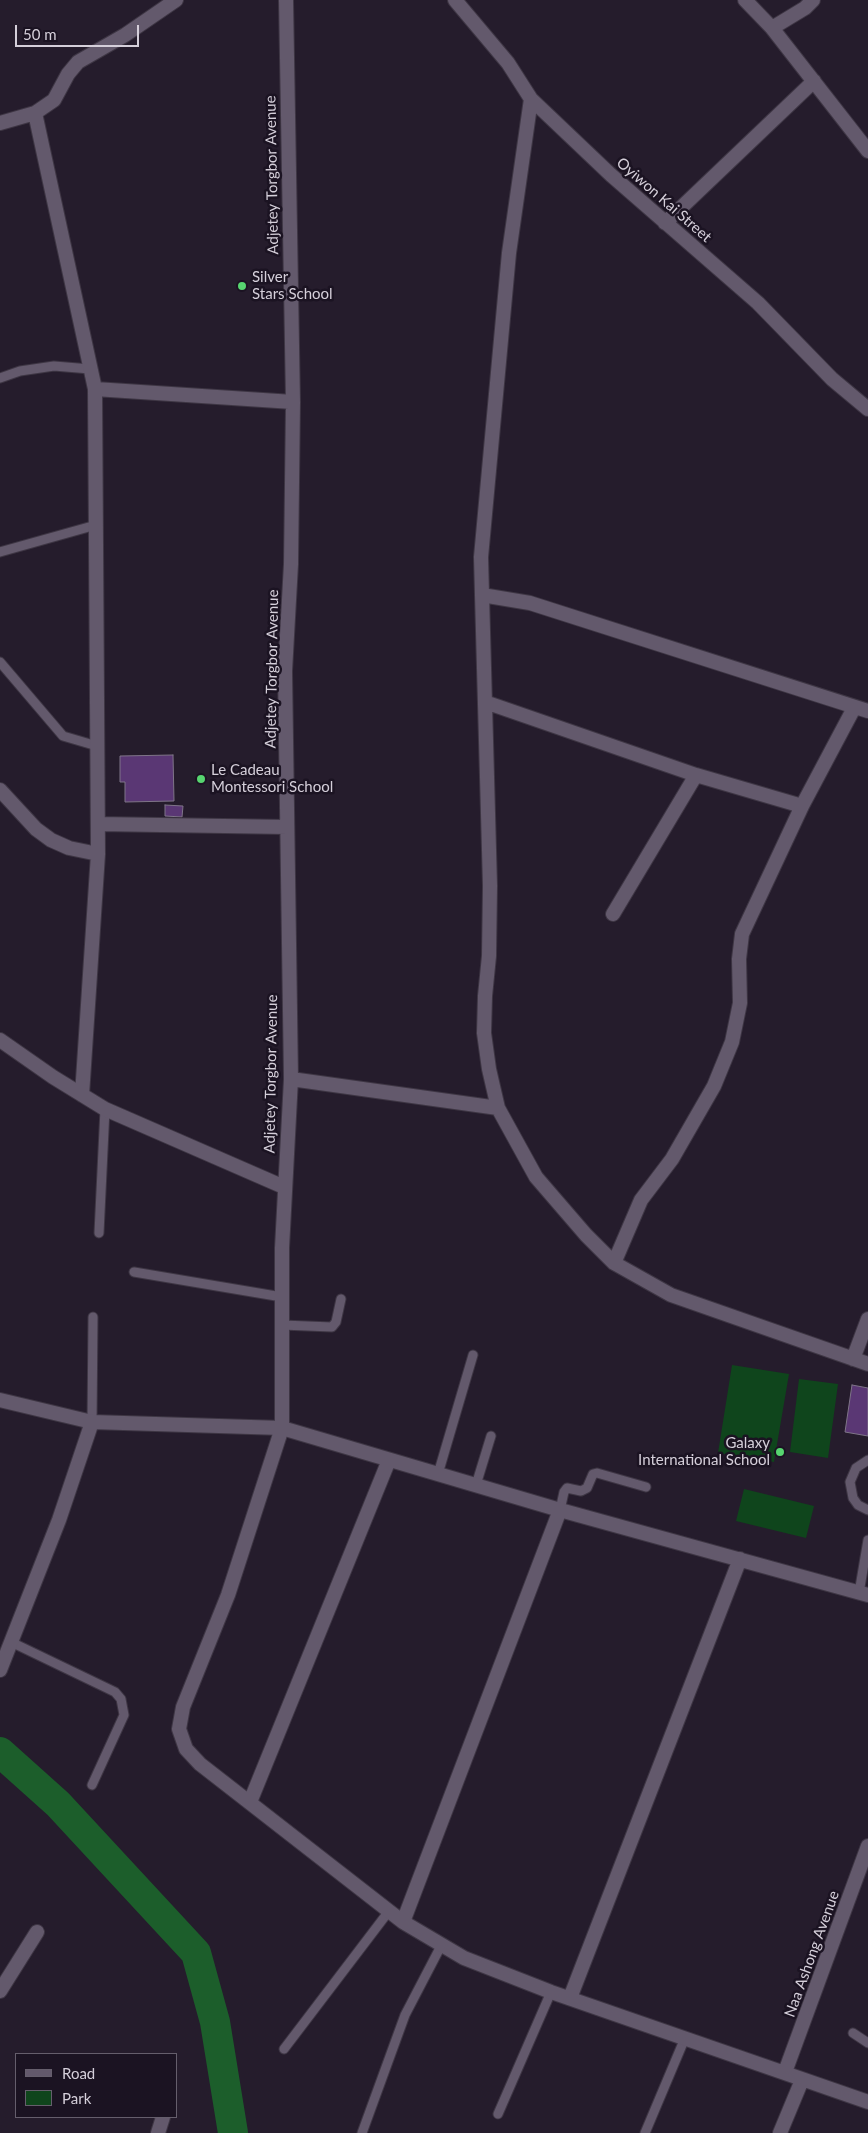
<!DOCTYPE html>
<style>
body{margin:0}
#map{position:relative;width:868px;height:2133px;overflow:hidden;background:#251c2c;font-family:Lato,sans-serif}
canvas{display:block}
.legend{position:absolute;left:15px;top:2053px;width:162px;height:65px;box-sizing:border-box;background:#1b1322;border:1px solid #655e6c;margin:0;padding:6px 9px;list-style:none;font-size:15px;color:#d5cfda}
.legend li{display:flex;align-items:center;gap:10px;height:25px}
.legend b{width:25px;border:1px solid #655e6c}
.scale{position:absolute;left:15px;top:25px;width:124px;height:22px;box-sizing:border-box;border:2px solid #d5cfda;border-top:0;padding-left:6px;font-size:15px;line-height:18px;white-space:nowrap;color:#d5cfda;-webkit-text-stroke:4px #1b1322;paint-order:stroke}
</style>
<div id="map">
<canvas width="868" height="2133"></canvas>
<ul class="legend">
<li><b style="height:6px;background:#63596c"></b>Road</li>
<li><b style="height:14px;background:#0f451c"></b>Park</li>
</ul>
<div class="scale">50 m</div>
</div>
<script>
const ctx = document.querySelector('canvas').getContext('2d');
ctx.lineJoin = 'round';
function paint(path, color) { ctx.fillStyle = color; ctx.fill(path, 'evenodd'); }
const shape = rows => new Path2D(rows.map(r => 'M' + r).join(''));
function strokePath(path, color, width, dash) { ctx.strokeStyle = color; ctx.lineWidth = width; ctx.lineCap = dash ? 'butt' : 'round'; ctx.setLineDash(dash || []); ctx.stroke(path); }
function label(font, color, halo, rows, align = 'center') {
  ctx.font = font + ' Lato,sans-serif'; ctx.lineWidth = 5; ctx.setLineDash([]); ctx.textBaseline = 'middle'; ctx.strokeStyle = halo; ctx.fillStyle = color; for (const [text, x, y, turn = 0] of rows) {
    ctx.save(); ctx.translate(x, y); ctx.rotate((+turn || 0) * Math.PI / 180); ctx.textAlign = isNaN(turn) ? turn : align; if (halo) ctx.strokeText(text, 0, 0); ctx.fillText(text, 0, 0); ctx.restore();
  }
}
const green = shape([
 [732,1365,789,1374,774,1462,718,1453],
 [799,1379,838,1384,828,1458,790,1452],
 [744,1489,814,1506,806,1538,736,1521]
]);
const river = shape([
 [0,1752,58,1804,196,1953,215,2022,233,2133]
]);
const building = shape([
 [173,755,174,801,125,802,125,782,120,782,120,756,173,755],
 [165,805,183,806,182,817,165,816,165,805],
 [852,1385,868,1388,868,1436,845,1432,852,1385]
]);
const service = shape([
 [0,378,20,371,54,366,90,369],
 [0,552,96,525],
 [0,662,63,736,97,746],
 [99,1233,105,1109],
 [134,1272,282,1297],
 [282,1325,332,1327,336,1322,341,1299],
 [92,1422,93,1317],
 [868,1460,856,1468,850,1482,853,1498,858,1505,868,1510],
 [438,1474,473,1355],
 [476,1485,491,1436],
 [560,1510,564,1492,567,1488,581,1491,587,1488,593,1474,597,1473,646,1487],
 [859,1593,868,1540],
 [11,1642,115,1692,121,1699,124,1715,92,1785],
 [853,2033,868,2043],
 [284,2049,389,1911],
 [498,2114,551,1992],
 [362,2133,405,2015,442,1944],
 [645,2133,685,2038]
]);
const minor = shape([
 [286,0,293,402,291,564,285,671,291,1079,282,1248,282,1428,228,1595,183,1707,179,1729,186,1749,200,1764,403,1922,464,1958,551,1992,868,2102],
 [455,0,508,63,531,99,611,175,758,303,832,379,868,409],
 [745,0,772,28,868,151],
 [772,28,805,8,813,0],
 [35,113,95,389,98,854,82,1095],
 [0,123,35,113,54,100,68,74,78,62,125,35,176,0],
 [665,223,814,81],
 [95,389,293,402],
 [482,595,481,557,509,253,531,99],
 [485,702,696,775,802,806],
 [868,711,530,603,482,595,490,886,489,956,485,996,484,1033,489,1069,498,1108,536,1177,586,1235,614,1263,671,1295,868,1364],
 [0,790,36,829,51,840,69,848,98,854],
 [98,824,287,827],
 [613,914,696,775],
 [0,1040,53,1077,105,1109,284,1187],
 [291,1079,498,1108],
 [614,1263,641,1200,672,1159,714,1086,732,1042,740,1003,739,959,742,934,802,806,854,708],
 [853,1359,868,1319],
 [0,1400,92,1422,282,1428,560,1510,868,1595],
 [0,1670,59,1520,92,1422],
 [250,1802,389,1460],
 [403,1922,560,1510],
 [0,1991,37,1932],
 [570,1998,740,1559],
 [785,2072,868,1846],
 [158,2133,163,2117],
 [780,2133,802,2080]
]);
const markers = [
 [242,286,5,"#57d570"],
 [201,779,5,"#57d570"],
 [780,1452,5,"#57d570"]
];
const streetNames = [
 ["Adjetey Torgbor Avenue",272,175,-91],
 ["Oyiwon Kai Street",664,200,41],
 ["Adjetey Torgbor Avenue",272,669,-89],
 ["Adjetey Torgbor Avenue",271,1074,-89],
 ["Naa Ashong Avenue",812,1954,-70]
];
const poiNames = [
 ["Silver",252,277],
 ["Stars School",252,294],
 ["Le Cadeau",211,770],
 ["Montessori School",211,787],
 ["Galaxy",770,1443,"right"],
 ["International School",770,1460,"right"]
];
paint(green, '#0f451c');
strokePath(river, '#1c5e2b', 30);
paint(building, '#5a3774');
strokePath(building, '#7f7588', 1);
strokePath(service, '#3e3644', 11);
strokePath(minor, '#3e3644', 16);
strokePath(service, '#63596c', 9);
strokePath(minor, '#63596c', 14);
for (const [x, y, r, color] of markers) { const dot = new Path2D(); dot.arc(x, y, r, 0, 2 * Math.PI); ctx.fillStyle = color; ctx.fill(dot); strokePath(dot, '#1b1322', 2); }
label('15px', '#d5cfda', '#1b1322', streetNames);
label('15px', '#d5cfda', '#1b1322', poiNames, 'left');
</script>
